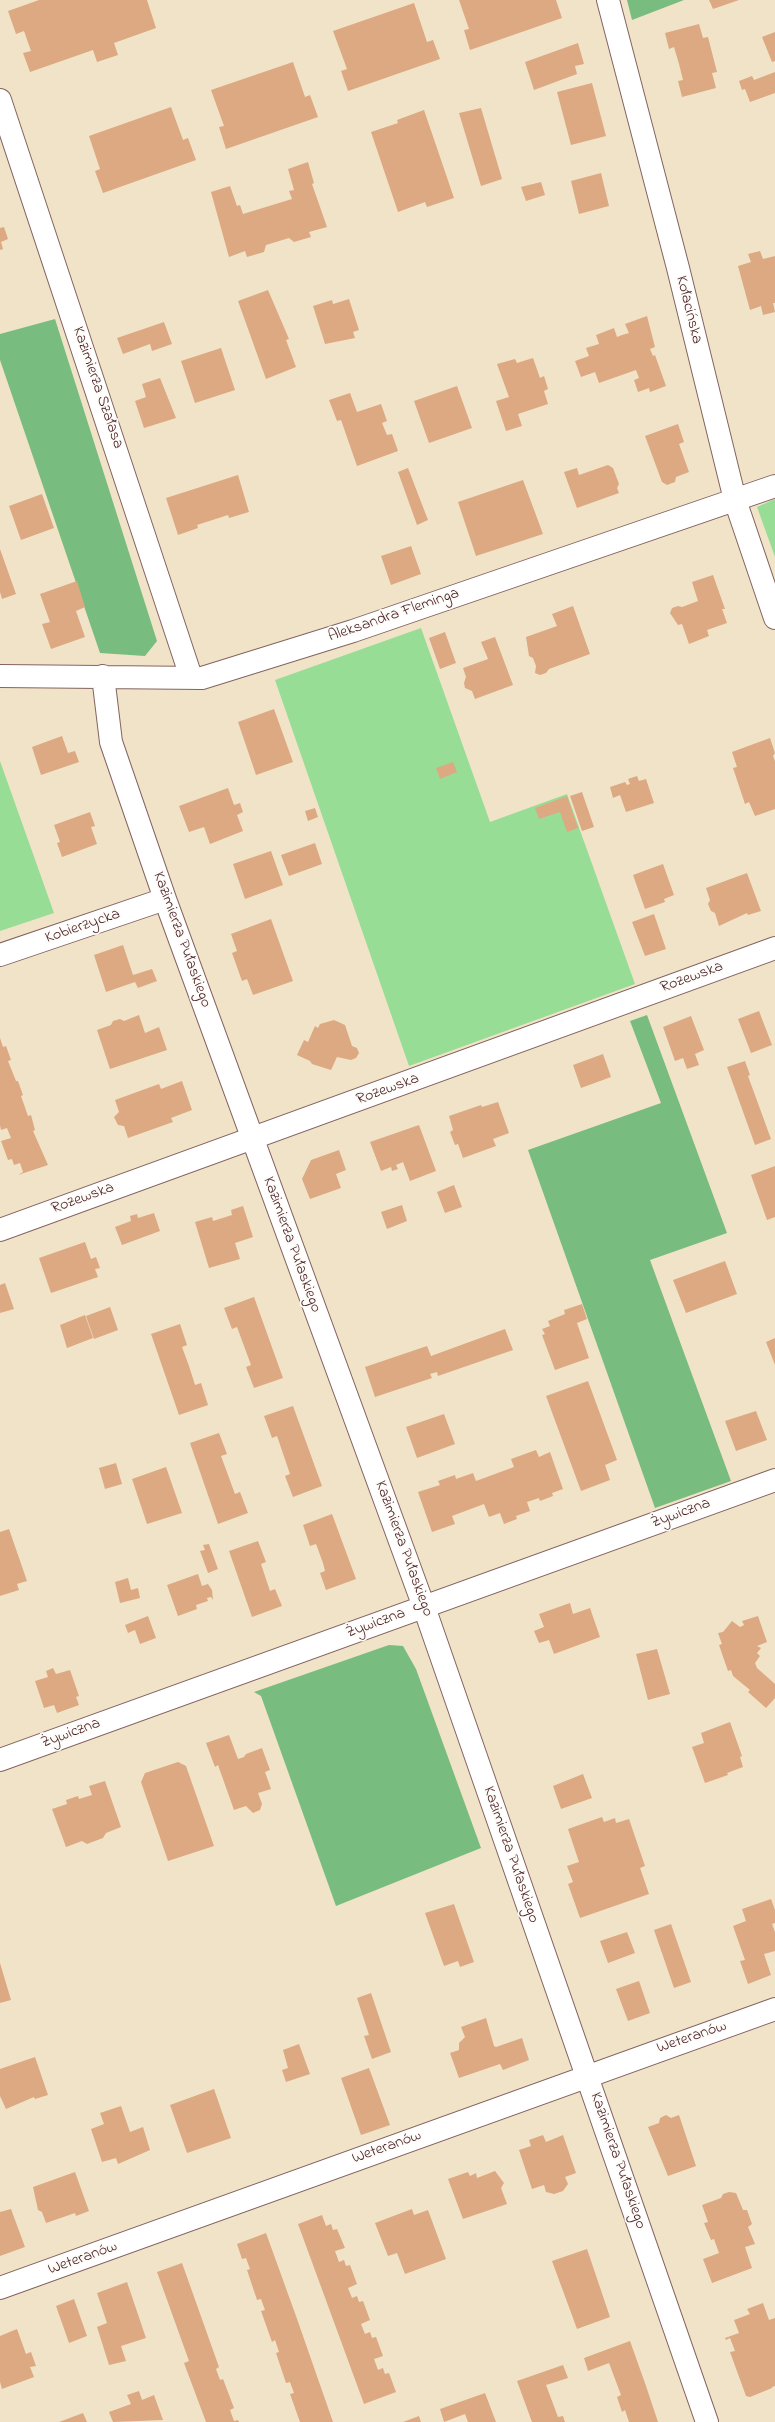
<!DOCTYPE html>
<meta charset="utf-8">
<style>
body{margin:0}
canvas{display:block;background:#f1e3c7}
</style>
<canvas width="775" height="2422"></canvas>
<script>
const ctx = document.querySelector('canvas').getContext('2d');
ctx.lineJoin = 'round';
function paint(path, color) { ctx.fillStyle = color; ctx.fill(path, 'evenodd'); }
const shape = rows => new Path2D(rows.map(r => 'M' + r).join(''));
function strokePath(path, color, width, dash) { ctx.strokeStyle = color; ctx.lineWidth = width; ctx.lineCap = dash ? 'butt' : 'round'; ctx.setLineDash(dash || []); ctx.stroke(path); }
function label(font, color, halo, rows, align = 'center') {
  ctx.font = font + ' "Indie Flower",sans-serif'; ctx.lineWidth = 3.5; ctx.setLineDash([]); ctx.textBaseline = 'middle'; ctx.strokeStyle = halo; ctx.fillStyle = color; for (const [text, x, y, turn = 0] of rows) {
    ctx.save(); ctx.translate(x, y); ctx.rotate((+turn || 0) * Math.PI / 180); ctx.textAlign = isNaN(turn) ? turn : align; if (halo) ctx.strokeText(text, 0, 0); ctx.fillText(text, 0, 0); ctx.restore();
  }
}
const green = shape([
 [775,499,775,557,757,507],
 [421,628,490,822,567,794,635,984,409,1066,275,680],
 [0,761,54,913,0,931]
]);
const forest = shape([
 [627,0,684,0,632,20],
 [55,319,157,641,145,656,100,653,0,360,0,334],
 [647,1015,727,1233,650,1260,731,1481,655,1508,528,1150,661,1103,630,1021],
 [389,1645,403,1646,416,1669,481,1848,336,1906,261,1696,254,1692]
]);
const building = shape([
 [39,0,147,0,156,28,114,43,118,55,97,62,93,50,30,72,23,53,31,51,24,31,16,34,8,11],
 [459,0,556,0,562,18,470,50,464,30,469,29],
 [709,0,739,0,713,9],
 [414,3,427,42,433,40,440,59,348,91,341,71,347,69,333,31],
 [699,24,703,38,708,37,717,72,712,73,716,88,682,97,678,81,683,80,679,64,674,47,669,49,665,33],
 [775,32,775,61,772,62,762,37],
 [578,43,584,64,575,66,577,74,534,90,525,62],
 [293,62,305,97,310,95,318,117,226,149,219,127,224,126,211,90],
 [775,72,775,93,750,102,745,89,742,90,739,81,752,76,754,80],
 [592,83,606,136,571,145,557,92],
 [171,107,183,140,188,138,196,160,103,193,95,171,100,169,89,136],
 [481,108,502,179,481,186,459,113],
 [424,110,454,198,427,207,425,202,398,212,371,132,398,123,397,120],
 [308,162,314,183,312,184,327,227,309,232,311,237,294,242,289,238,266,245,264,252,247,257,245,251,229,257,211,192,230,186,237,206,240,205,243,214,292,199,289,191,294,190,288,169],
 [601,173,609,206,579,214,571,181],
 [541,182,545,195,526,201,521,187],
 [4,227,8,239,1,242,3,249,0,250,0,228],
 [760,251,763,259,775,256,775,303,773,303,775,312,763,315,761,306,750,310,738,266,751,262,748,254],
 [268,290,289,339,286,340,296,367,266,379,238,301],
 [349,299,359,330,353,332,355,338,325,344,313,306,332,300,333,304],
 [647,316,655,347,650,349,653,356,655,355,666,386,650,392,649,388,638,392,634,380,639,378,636,370,599,383,595,372,581,377,575,361,589,356,586,348,599,344,596,335,614,328,617,337,622,335,629,333,625,324],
 [164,322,172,344,152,351,150,344,123,354,117,338],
 [221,348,235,390,195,403,181,361],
 [533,358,540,378,544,376,548,389,544,391,548,404,518,414,522,426,506,431,496,401,509,397,497,364,515,359,517,363],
 [160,378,176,418,144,428,135,401,146,397,142,384],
 [457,386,472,428,429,443,414,401],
 [350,393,357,412,381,404,387,421,382,423,387,435,392,434,398,451,357,466,341,420,337,421,329,400],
 [678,424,684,442,679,444,689,472,676,477,675,482,667,485,662,482,645,436],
 [608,465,613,468,619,484,617,488,619,493,577,508,564,472,577,468,579,475],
 [408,468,428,520,417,525,398,472],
 [238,475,249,512,229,518,228,515,197,525,198,528,178,535,166,498],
 [523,480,543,534,476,556,458,502],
 [42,494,54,528,21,540,9,506],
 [411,546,421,574,391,585,381,556],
 [0,549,16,594,2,599,0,592],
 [713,575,725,609,722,609,727,623,707,630,709,636,689,644,682,624,678,625,670,613,672,608,678,606,682,607,698,601,692,582],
 [77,581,85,607,76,611,85,637,51,649,42,624,50,622,40,594],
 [573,606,590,654,549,669,546,673,540,675,535,673,536,666,533,658,529,656,526,637,557,626,552,614],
 [445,632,456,663,440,669,429,638],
 [495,637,513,685,475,699,472,691,465,688,464,683,466,677,463,668,488,659,481,642],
 [274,709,293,762,256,775,238,722],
 [62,736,68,753,75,751,79,762,41,775,32,747],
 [770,738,775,753,773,756,775,761,775,809,755,816,749,802,745,804,733,768,737,767,732,752],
 [453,762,457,772,440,779,436,768],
 [637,776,639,781,646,779,654,803,626,812,620,795,613,798,610,787,625,782,627,785,630,784,628,779],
 [228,788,234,805,240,803,243,812,237,815,243,831,210,844,204,827,189,832,179,806],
 [582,792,594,827,582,831,570,796],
 [567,796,578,828,567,832,560,812,539,819,535,808],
 [315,808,318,817,308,821,305,811],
 [90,812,95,826,91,827,97,844,62,857,57,843,60,842,54,825],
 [315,843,322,864,289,876,281,855],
 [271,851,283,885,245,899,233,864],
 [663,864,674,895,664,899,665,902,645,909,633,875],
 [747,873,761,911,748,915,747,913,719,926,715,913,711,911,708,904,710,900,706,888],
 [654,914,666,949,645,956,632,922],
 [271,919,293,981,253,995,247,979,242,981,232,953,237,951,231,934],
 [123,945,133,975,152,969,157,981,138,988,135,982,106,992,94,955],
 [759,1011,772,1045,751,1053,738,1019],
 [139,1015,145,1033,159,1027,167,1050,110,1069,97,1030,111,1025,113,1021,120,1019,124,1021],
 [691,1016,704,1050,695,1054,699,1065,687,1069,683,1058,675,1061,663,1027],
 [334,1020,345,1025,352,1046,357,1048,359,1053,356,1058,351,1060,337,1057,331,1070,312,1064,310,1061,297,1055,304,1040,308,1042,315,1026,318,1028,320,1024],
 [0,1038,3,1047,6,1046,11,1060,8,1061,16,1081,18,1081,23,1095,21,1096,28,1116,31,1115,35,1130,33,1131,48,1165,18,1175,23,1172,20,1163,14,1165,12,1159,8,1160,1,1141,11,1138,7,1128,1,1130,0,1125],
 [603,1054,611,1077,581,1088,573,1065],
 [745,1061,750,1075,748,1076,771,1139,755,1145,727,1067],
 [182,1081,192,1110,171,1118,173,1122,128,1138,124,1126,118,1125,114,1117,119,1112,115,1100,159,1084,161,1089],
 [498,1102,509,1133,493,1139,496,1146,463,1158,458,1144,455,1145,450,1132,453,1130,449,1116,481,1105,482,1107],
 [419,1125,436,1171,410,1181,403,1162,396,1165,398,1169,392,1171,391,1167,381,1171,370,1142],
 [339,1150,346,1170,336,1174,341,1188,310,1199,302,1179,311,1160],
 [775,1166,775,1217,767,1220,751,1175],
 [454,1185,462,1207,445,1213,437,1192],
 [402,1205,407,1221,387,1229,381,1212],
 [243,1206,253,1237,235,1243,240,1259,209,1268,195,1222,212,1217,213,1221,232,1215,231,1210],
 [154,1213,160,1231,122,1245,115,1227,131,1221,130,1216,137,1214,138,1218],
 [85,1242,91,1259,96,1257,100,1268,95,1269,98,1277,51,1293,39,1258],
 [725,1261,737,1294,686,1313,673,1280],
 [5,1283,14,1309,0,1313,0,1285],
 [254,1297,283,1378,254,1388,246,1367,251,1365,237,1327,232,1329,224,1308],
 [582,1304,587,1319,577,1323,589,1358,555,1370,542,1335,545,1334,542,1329,550,1326,548,1321,565,1314,564,1310],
 [110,1307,118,1330,94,1339,86,1316],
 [85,1315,93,1338,67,1348,60,1325],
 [180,1324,187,1345,182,1347,189,1366,195,1385,201,1383,208,1405,179,1415,151,1334],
 [505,1329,513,1350,438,1376,437,1372,430,1374,432,1378,375,1397,365,1367,427,1346,431,1356],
 [775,1338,775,1365,766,1342],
 [588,1381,617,1460,605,1465,610,1480,581,1491,546,1396],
 [293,1406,322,1486,293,1497,285,1476,290,1474,277,1436,272,1438,264,1416],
 [756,1411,767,1440,736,1451,725,1421],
 [444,1414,455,1444,417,1458,406,1427],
 [219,1433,227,1454,221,1456,235,1494,240,1492,248,1513,218,1524,190,1443],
 [536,1450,539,1457,550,1452,563,1489,552,1493,553,1496,540,1501,539,1498,527,1502,530,1511,516,1516,517,1519,504,1524,500,1513,489,1517,484,1504,452,1516,455,1524,432,1532,418,1492,440,1485,438,1481,455,1475,456,1479,473,1473,476,1481,514,1467,511,1459],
 [116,1463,122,1484,105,1489,99,1468],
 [166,1467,182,1513,147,1524,132,1479],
 [332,1514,356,1579,326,1590,320,1573,325,1571,323,1563,316,1544,310,1546,303,1525],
 [9,1529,27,1581,17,1584,19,1590,0,1596,0,1532],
 [258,1541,266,1562,261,1564,270,1591,275,1589,282,1606,252,1617,229,1551],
 [209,1544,218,1569,208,1573,200,1551,205,1550,203,1545],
 [198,1574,202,1586,208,1584,212,1590,213,1600,211,1597,207,1598,208,1601,196,1605,197,1609,178,1616,167,1585],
 [128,1578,131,1590,138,1588,140,1598,120,1603,115,1582],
 [570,1603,573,1614,590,1608,600,1637,554,1654,549,1640,539,1643,534,1631,544,1627,539,1614],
 [148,1616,156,1638,140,1644,135,1630,128,1633,125,1625],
 [758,1616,767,1642,757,1646,761,1648,757,1653,760,1656,755,1663,757,1668,775,1684,775,1698,766,1708,748,1692,750,1690,733,1676,731,1670,728,1671,719,1645,722,1644,718,1633,723,1632,732,1621,740,1627,744,1625,742,1621],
 [657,1649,670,1694,648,1700,636,1654],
 [53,1668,56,1674,70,1670,79,1696,76,1697,79,1705,57,1713,54,1705,44,1708,35,1681,48,1677,46,1671],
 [730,1722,742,1756,740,1757,743,1767,727,1773,728,1775,705,1783,692,1747,704,1743,701,1733],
 [229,1735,238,1759,244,1757,246,1754,262,1748,270,1770,265,1772,271,1789,258,1793,262,1804,260,1810,253,1813,246,1806,234,1810,218,1765,215,1767,206,1743],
 [178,1762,186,1766,214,1846,168,1861,141,1782,145,1773],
 [583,1774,592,1798,561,1809,553,1786],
 [105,1781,121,1827,106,1833,103,1838,87,1844,82,1841,66,1847,52,1809,67,1804,66,1800,78,1796,79,1799,92,1795,89,1786],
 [602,1817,604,1822,615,1818,616,1823,629,1819,645,1866,640,1868,649,1894,580,1918,568,1884,573,1882,567,1866,579,1862,568,1829],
 [771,1899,775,1910,775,1923,772,1924,775,1932,775,1951,764,1954,771,1975,748,1984,740,1961,745,1960,733,1926,746,1921,742,1909],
 [454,1904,474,1962,460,1967,458,1961,444,1966,425,1913],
 [671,1924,691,1982,674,1988,654,1930],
 [627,1932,635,1953,608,1963,600,1941],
 [0,1963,11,2000,0,2003],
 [639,1981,650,2013,628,2021,616,1989],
 [371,1993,391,2052,372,2059,364,2036,369,2035,357,1998],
 [486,2018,494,2046,496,2047,522,2038,529,2060,503,2070,500,2064,459,2078,450,2053,459,2050,459,2043,465,2037,461,2027],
 [299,2044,310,2074,286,2082,282,2070,288,2068,283,2050],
 [35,2057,48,2095,35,2099,34,2097,6,2109,0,2096,0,2069],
 [369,2068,390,2125,361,2135,341,2078],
 [214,2089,231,2138,187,2153,170,2105],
 [121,2106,130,2132,143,2127,150,2150,118,2164,116,2158,102,2162,91,2129,104,2124,100,2113],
 [666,2115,671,2118,679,2115,696,2166,668,2176,648,2127,659,2123,660,2118],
 [543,2135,546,2142,563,2135,576,2173,565,2177,568,2184,563,2191,554,2194,546,2192,544,2185,532,2189,519,2150,531,2146,529,2140],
 [495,2171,504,2183,501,2188,507,2204,463,2219,448,2179,468,2172,470,2176,476,2173,477,2178],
 [75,2172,89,2211,76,2216,75,2213,46,2223,42,2212,38,2210,33,2187],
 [729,2192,736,2193,743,2210,747,2210,752,2224,748,2227,755,2244,745,2247,752,2268,712,2283,703,2259,719,2253,714,2239,711,2240,704,2223,708,2222,702,2205,721,2198,723,2194],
 [11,2209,25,2247,0,2256,0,2212],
 [412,2209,414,2215,428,2210,446,2259,405,2274,397,2253,388,2256,375,2223],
 [322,2215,326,2226,331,2224,333,2230,337,2229,345,2248,335,2251,339,2262,344,2260,346,2266,350,2265,357,2284,348,2288,352,2298,357,2296,359,2302,363,2301,370,2320,361,2324,365,2334,370,2332,372,2338,376,2337,383,2356,374,2359,378,2370,383,2368,385,2374,389,2373,396,2392,364,2404,298,2224],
 [266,2233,296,2316,333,2422,300,2422,290,2394,294,2393,290,2382,286,2383,276,2353,279,2352,275,2340,272,2342,261,2311,265,2310,261,2299,257,2300,247,2270,250,2269,246,2258,242,2259,237,2244],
 [587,2249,610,2317,577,2329,552,2261],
 [182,2263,219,2367,216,2369,220,2380,223,2379,234,2408,230,2410,234,2421,238,2420,239,2422,206,2422,184,2363,189,2361,157,2272],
 [127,2282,146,2338,121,2346,126,2361,109,2365,97,2327,107,2323,97,2293],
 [74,2299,87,2336,69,2343,56,2306],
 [763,2303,769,2320,775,2318,775,2386,772,2387,772,2388,750,2397,746,2396,730,2352,735,2351,730,2338,726,2340,725,2338,739,2333,734,2320,750,2314,747,2309],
 [17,2329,26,2354,31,2352,36,2366,30,2367,34,2377,2,2389,0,2382,0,2336],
 [630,2341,646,2386,658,2422,629,2422,625,2410,622,2412,617,2397,621,2395,609,2363,588,2371,584,2358],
 [563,2365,568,2378,546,2385,558,2417,563,2416,565,2422,532,2422,517,2381],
 [139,2391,142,2400,154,2395,163,2420,113,2422,109,2412,131,2404,127,2395],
 [485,2393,496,2422,468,2422,465,2414,444,2422,440,2409],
 [83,2413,87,2422,59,2422],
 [419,2416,421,2422,403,2422]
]);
const minor = shape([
 [608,0,678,268,735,500,775,618],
 [0,100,191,677],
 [0,676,202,678,353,631,775,486],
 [103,676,111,742,165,899,424,1607,707,2422],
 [0,955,165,899],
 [0,1230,775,948],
 [0,1760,775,1480],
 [0,2288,775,2009]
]);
const streetNames = [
 ["Kołacińska",688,310,76],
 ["Kazimierza Szałasa",97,388,71],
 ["Aleksandra Fleminga",394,616,-19],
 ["Kobierzycka",83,927,-19],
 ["Kazimierza Pułaskiego",181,940,70],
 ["Rozewska",692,978,-20],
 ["Rozewska",388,1090,-20],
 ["Rozewska",83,1199,-20],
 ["Kazimierza Pułaskiego",291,1245,70],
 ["Żywiczna",681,1514,-20],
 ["Kazimierza Pułaskiego",403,1549,70],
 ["Żywiczna",376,1624,-20],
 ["Żywiczna",71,1734,-20],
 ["Kazimierza Pułaskiego",510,1855,71],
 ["Weteranów",692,2038,-19],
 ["Weteranów",387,2148,-20],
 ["Kazimierza Pułaskiego",617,2161,71],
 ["Weteranów",83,2259,-20]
];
paint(green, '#97dd96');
paint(forest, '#79bc7f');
paint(building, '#dca983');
strokePath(minor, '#846462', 24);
strokePath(minor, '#fff', 22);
label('16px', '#4a1f2b', '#fdfcf7', streetNames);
</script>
